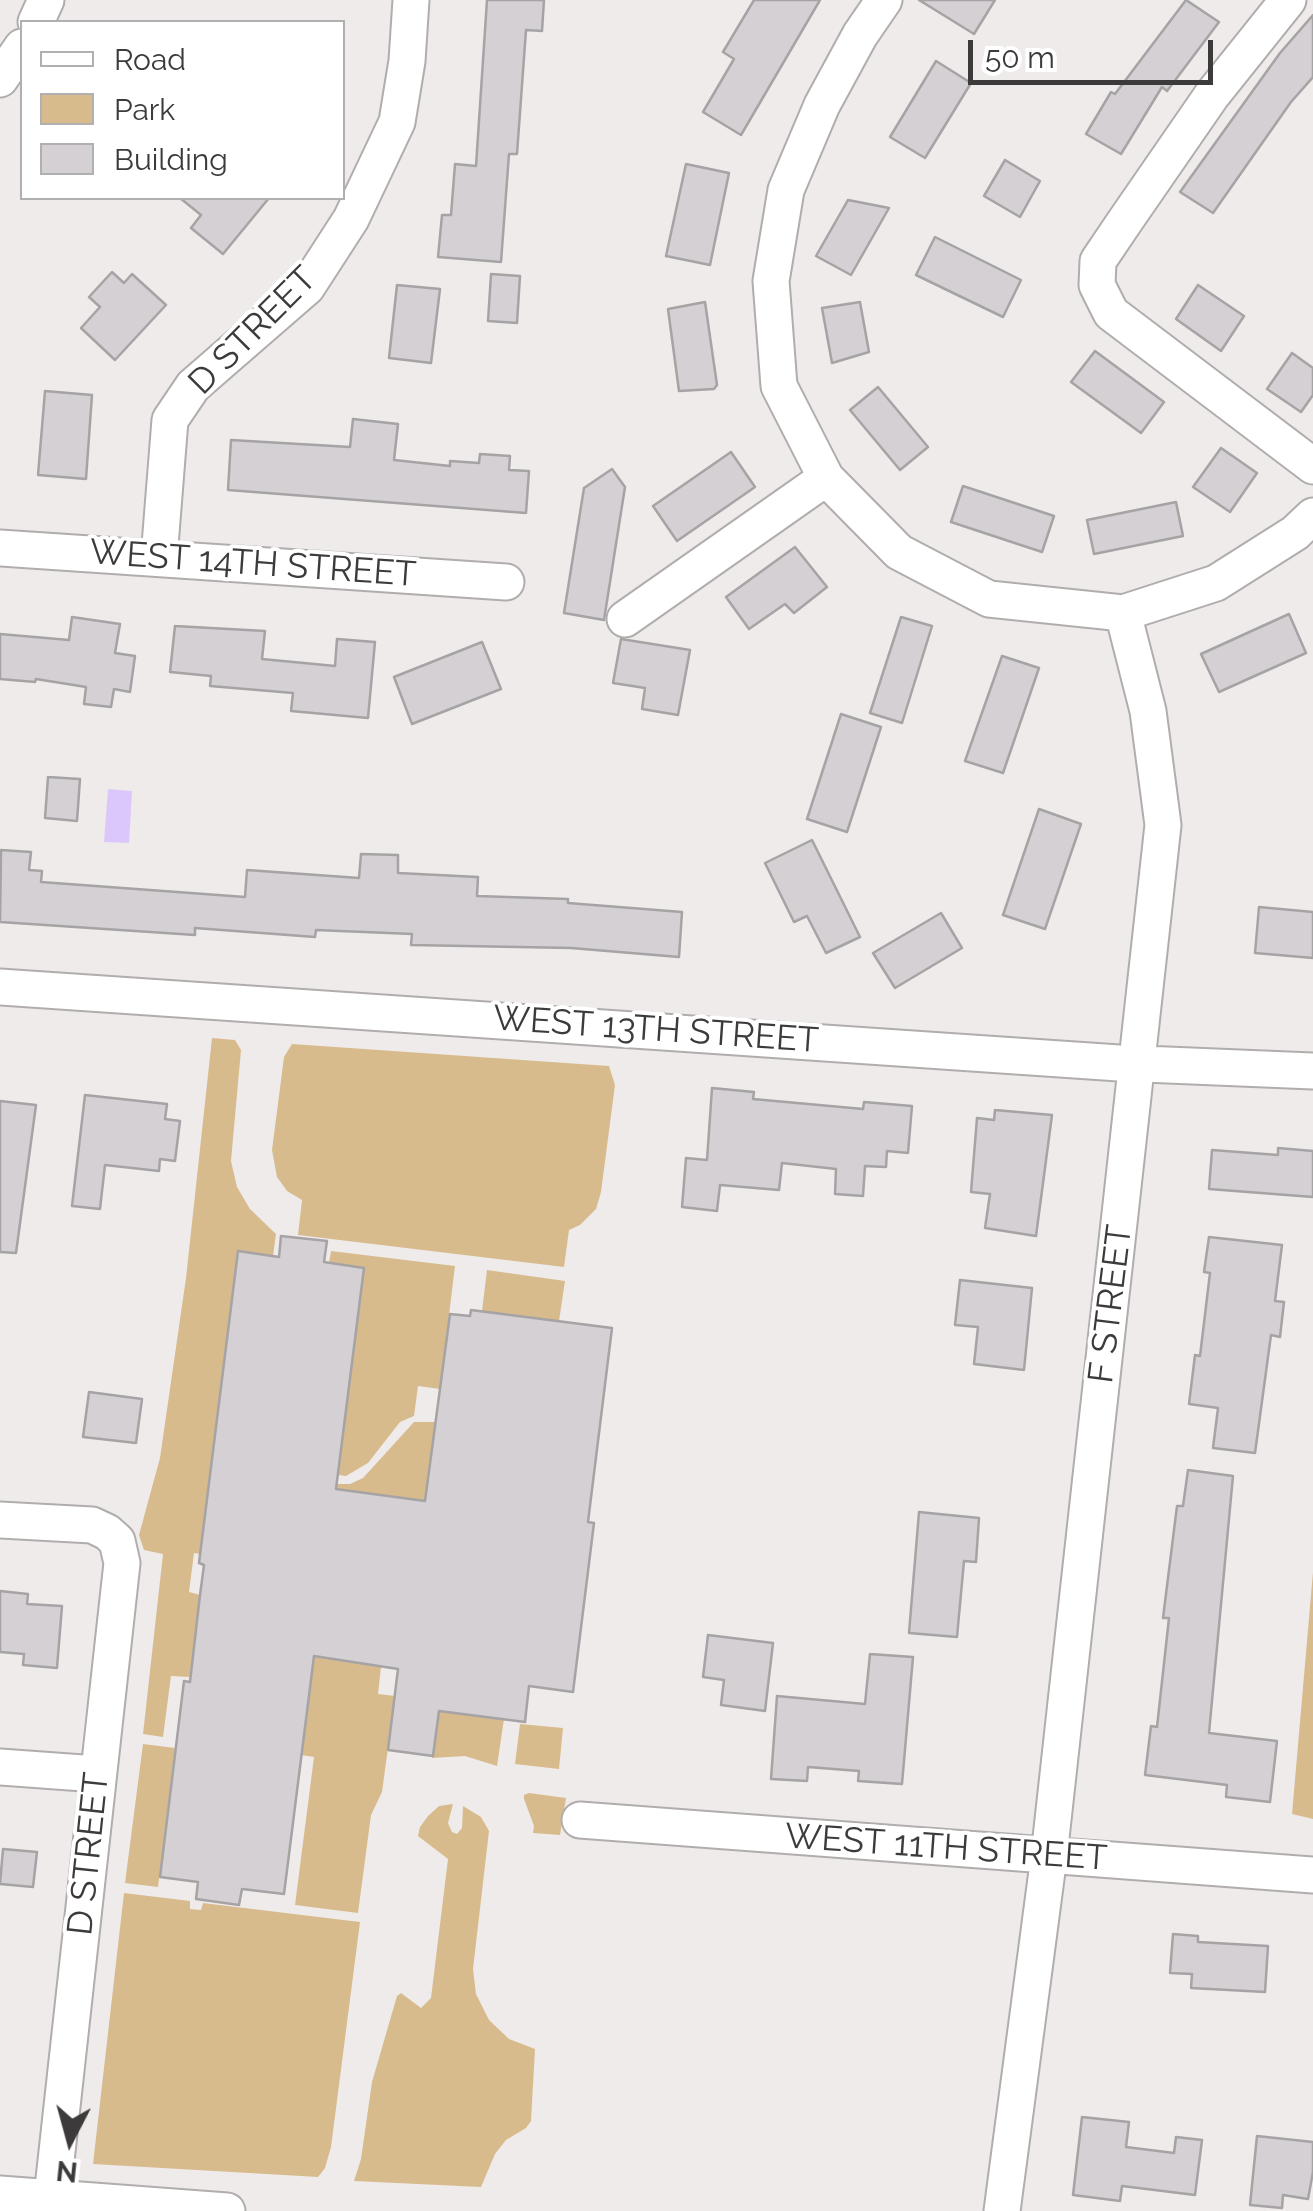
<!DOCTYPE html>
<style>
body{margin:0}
#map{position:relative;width:1313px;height:2211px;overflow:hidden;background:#efebeb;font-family:Raleway,sans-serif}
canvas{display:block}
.legend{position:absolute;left:20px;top:20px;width:325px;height:180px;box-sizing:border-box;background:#fff;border:2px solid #b1b0b1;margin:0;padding:12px 18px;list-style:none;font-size:30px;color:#3c3a3b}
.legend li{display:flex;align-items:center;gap:20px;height:50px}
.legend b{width:50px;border:2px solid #b1b0b1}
.north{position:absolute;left:20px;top:2091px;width:100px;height:100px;-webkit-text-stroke:8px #fff;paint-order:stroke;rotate:186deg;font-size:28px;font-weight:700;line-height:40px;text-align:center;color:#3c3a3b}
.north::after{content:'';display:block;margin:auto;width:35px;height:45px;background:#3c3a3b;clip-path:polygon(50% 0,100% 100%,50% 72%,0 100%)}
.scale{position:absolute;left:968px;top:40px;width:245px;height:45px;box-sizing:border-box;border:5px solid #3c3a3b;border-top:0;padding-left:12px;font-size:30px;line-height:35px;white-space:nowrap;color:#3c3a3b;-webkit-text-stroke:8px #fff;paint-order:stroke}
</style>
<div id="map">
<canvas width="1313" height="2211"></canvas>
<ul class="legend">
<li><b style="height:12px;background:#fff"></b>Road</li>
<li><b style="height:28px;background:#d8bb8d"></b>Park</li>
<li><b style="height:28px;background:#d4d0d3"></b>Building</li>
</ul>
<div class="north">N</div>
<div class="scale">50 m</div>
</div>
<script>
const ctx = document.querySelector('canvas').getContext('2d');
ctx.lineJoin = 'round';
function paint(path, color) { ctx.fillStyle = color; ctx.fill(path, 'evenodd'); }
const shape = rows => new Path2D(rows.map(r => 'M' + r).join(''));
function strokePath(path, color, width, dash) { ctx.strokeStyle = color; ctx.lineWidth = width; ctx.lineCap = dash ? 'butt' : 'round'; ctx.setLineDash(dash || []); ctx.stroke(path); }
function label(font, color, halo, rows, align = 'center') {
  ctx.font = font + ' Raleway,sans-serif'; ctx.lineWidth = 8; ctx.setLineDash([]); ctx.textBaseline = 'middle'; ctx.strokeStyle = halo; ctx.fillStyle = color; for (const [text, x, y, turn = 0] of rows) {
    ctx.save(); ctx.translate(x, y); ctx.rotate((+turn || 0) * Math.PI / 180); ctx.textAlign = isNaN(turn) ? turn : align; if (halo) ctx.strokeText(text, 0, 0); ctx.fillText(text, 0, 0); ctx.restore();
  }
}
const green = shape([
 [212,1038,235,1040,241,1050,231,1161,237,1187,250,1209,276,1234,273,1256,238,1252,200,1554,194,1553,189,1592,200,1595,190,1677,171,1676,163,1737,143,1734,163,1554,144,1550,139,1535,160,1458,186,1278],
 [292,1044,609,1066,615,1085,601,1192,596,1209,580,1225,569,1230,564,1267,298,1235,302,1200,287,1191,277,1177,272,1150,284,1057],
 [331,1251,455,1266,440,1389,418,1386,414,1416,400,1422,368,1463,346,1476,338,1475,364,1268,329,1263],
 [487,1270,565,1281,559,1321,482,1311],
 [414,1422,436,1422,425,1501,336,1489,337,1484,350,1484,363,1478],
 [1313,1572,1313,1819,1292,1814],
 [307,1655,381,1667,378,1694,395,1696,382,1792,371,1815,358,1913,295,1905,314,1757,301,1755],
 [435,1711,504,1719,497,1766,465,1756,432,1758],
 [520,1724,563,1728,559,1769,515,1764],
 [143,1744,175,1748,158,1887,125,1883],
 [529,1793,566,1798,560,1835,533,1833,534,1826,524,1799,524,1795],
 [453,1804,448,1823,452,1832,457,1834,462,1828,463,1806,481,1817,489,1831,473,1969,476,1994,489,2020,509,2039,535,2049,531,2121,526,2128,506,2140,495,2154,481,2187,354,2181,361,2159,372,2082,397,1996,401,1993,421,2008,431,1998,448,1859,418,1836,420,1827,428,1816,439,1806],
 [124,1893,190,1901,190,1909,201,1910,203,1903,360,1922,331,2147,325,2168,318,2177,93,2164]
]);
const water = shape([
 [108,789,132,791,129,843,104,842]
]);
const building = shape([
 [487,0,544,0,542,31,526,30,517,154,509,154,501,262,438,257,442,215,451,215,455,164,476,166,487,0],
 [754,0,820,0,741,135,703,112,734,59,723,52,754,0],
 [919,0,995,0,974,34,919,0],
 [1186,0,1219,22,1167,91,1162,87,1121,154,1086,134,1111,92,1115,94,1186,0],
 [1313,15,1313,77,1291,102,1213,213,1180,192,1280,53,1313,15],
 [936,61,971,83,925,158,890,137,936,61],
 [1005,160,1040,181,1020,217,984,196,1005,160],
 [686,164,729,173,710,265,666,256,686,164],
 [180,198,269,198,223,254,191,228,201,215,180,198],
 [848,200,889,208,851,275,816,256,848,200],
 [935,237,1021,280,1003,317,916,275,935,237],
 [112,272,124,283,132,274,166,305,115,360,81,328,100,307,89,297,112,272],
 [491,274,520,276,517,323,488,321,491,274],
 [397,285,440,289,431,363,389,358,397,285],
 [1198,285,1244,316,1221,351,1176,319,1198,285],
 [705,302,717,385,714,389,679,391,668,309,705,302],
 [860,302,869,352,832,363,822,308,860,302],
 [1095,351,1164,402,1141,433,1071,382,1095,351],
 [1292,353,1313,368,1313,395,1301,412,1267,389,1292,353],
 [878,387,928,447,900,470,850,410,878,387],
 [45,391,92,395,86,479,38,475,45,391],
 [353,419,398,424,394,460,450,466,450,461,479,463,480,454,510,456,509,470,529,471,526,513,228,490,231,440,350,447,353,419],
 [1221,448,1257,473,1230,512,1193,487,1221,448],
 [731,452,755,487,677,541,653,506,731,452],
 [612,469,625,487,604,620,564,613,584,488,612,469],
 [963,486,1054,516,1042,552,951,522,963,486],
 [1176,502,1183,536,1094,554,1087,520,1176,502],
 [795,547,827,587,794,613,785,604,749,629,726,597,795,547],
 [1289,614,1306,653,1219,692,1201,654,1289,614],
 [72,617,120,624,115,653,135,656,130,692,114,689,111,707,84,704,86,687,36,679,35,682,0,679,0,634,69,640,72,617],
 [901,617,932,626,902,723,870,713,901,617],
 [175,626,265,631,262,659,335,666,337,639,375,642,368,718,291,711,293,693,210,686,211,676,170,672,175,626],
 [621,639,690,650,678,715,642,709,645,688,613,683,621,639],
 [482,642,501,689,412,724,394,677,482,642],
 [1002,656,1039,668,1003,773,965,761,1002,656],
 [841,714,881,727,847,832,807,819,841,714],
 [48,777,80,779,77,821,45,818,48,777],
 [1039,809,1081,824,1045,929,1003,915,1039,809],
 [812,840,860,937,826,953,807,916,794,922,765,863,812,840],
 [1,850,31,852,29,870,42,871,41,882,245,897,247,870,359,878,361,854,398,855,398,873,478,877,477,896,568,899,568,903,682,912,679,957,571,948,411,945,412,934,316,930,315,937,195,928,195,935,0,922,1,850],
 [1259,907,1313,912,1313,958,1255,953,1259,907],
 [941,913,962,948,895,988,873,953,941,913],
 [712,1088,754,1092,753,1099,863,1109,864,1102,912,1106,908,1153,887,1151,886,1167,865,1166,863,1196,835,1194,836,1169,782,1163,779,1190,720,1185,717,1211,682,1207,686,1158,707,1160,712,1088],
 [85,1095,167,1104,165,1119,180,1121,175,1161,160,1159,159,1171,105,1165,100,1209,72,1206,85,1095],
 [0,1101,36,1105,16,1253,0,1252,0,1101],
 [995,1110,1052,1115,1036,1236,985,1228,990,1194,971,1192,977,1118,994,1120,995,1110],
 [1278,1148,1313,1151,1313,1197,1209,1189,1212,1150,1278,1155,1278,1148],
 [281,1236,327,1241,324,1262,364,1268,336,1489,425,1501,450,1314,470,1316,471,1310,612,1328,588,1522,594,1523,573,1692,529,1686,525,1722,439,1711,433,1756,388,1750,398,1669,314,1656,284,1894,242,1889,239,1905,196,1899,198,1882,160,1877,184,1681,190,1682,200,1595,204,1565,199,1563,238,1251,279,1257,281,1236],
 [1209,1237,1282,1245,1275,1301,1284,1302,1280,1337,1271,1335,1255,1453,1213,1448,1218,1408,1189,1404,1195,1355,1200,1356,1210,1273,1204,1272,1209,1237],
 [960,1280,1032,1288,1024,1370,974,1364,978,1327,955,1325,960,1280],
 [89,1392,142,1399,136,1443,83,1437,89,1392],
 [1188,1470,1233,1476,1209,1733,1277,1741,1270,1802,1226,1797,1227,1785,1145,1775,1151,1726,1157,1727,1169,1618,1163,1618,1177,1506,1183,1506,1188,1470],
 [919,1512,979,1518,976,1562,964,1561,957,1637,909,1633,919,1512],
 [0,1591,28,1594,27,1604,62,1606,57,1668,23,1665,24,1654,0,1652,0,1591],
 [708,1635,773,1643,765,1711,721,1705,724,1680,703,1677,708,1635],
 [870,1654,913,1657,902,1784,858,1781,859,1771,808,1767,807,1781,771,1779,777,1696,865,1704,870,1654],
 [3,1849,37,1852,33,1887,0,1884,3,1849],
 [1173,1934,1198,1936,1198,1942,1268,1946,1265,1992,1191,1988,1192,1974,1170,1973,1173,1934],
 [1082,2117,1129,2122,1126,2147,1174,2153,1176,2137,1202,2140,1195,2195,1122,2186,1120,2201,1073,2195,1082,2117],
 [1257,2136,1313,2142,1313,2172,1308,2199,1283,2195,1282,2208,1250,2205,1257,2136]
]);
const minor = shape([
 [884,0,860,35,822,105,786,190,771,281,779,386,826,478,899,552,989,599,1123,613,1216,583,1295,533,1313,516],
 [1288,0,1212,95,1125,221,1098,261,1097,285,1111,313,1313,466],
 [36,22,46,0],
 [0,79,22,47],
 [0,548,506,582],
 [159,558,170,420,193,386,307,287,351,219,397,122,407,61,411,0],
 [625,619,826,478],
 [0,987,1119,1063,1313,1071],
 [0,1520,92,1525,107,1532,117,1541,122,1563,52,2197],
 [0,1767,97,1774],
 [580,1820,1313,1875],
 [0,2194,227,2211],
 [1002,2211,1049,1856,1163,825,1148,711,1123,613]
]);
const streetNames = [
 ["D STREET",253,331,-45],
 ["WEST 14TH STREET",253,564,4],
 ["WEST 13TH STREET",656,1030,4],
 ["F STREET",1111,1304,-83],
 ["WEST 11TH STREET",946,1848,4],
 ["D STREET",89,1854,-84]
];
paint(green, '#d8bb8d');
paint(water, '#dcc7fb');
paint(building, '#d4d0d3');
strokePath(building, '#a6a3a5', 2.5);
strokePath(minor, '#b1adad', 39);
strokePath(minor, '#fff', 35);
label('35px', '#3c3a3b', '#fff', streetNames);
</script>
